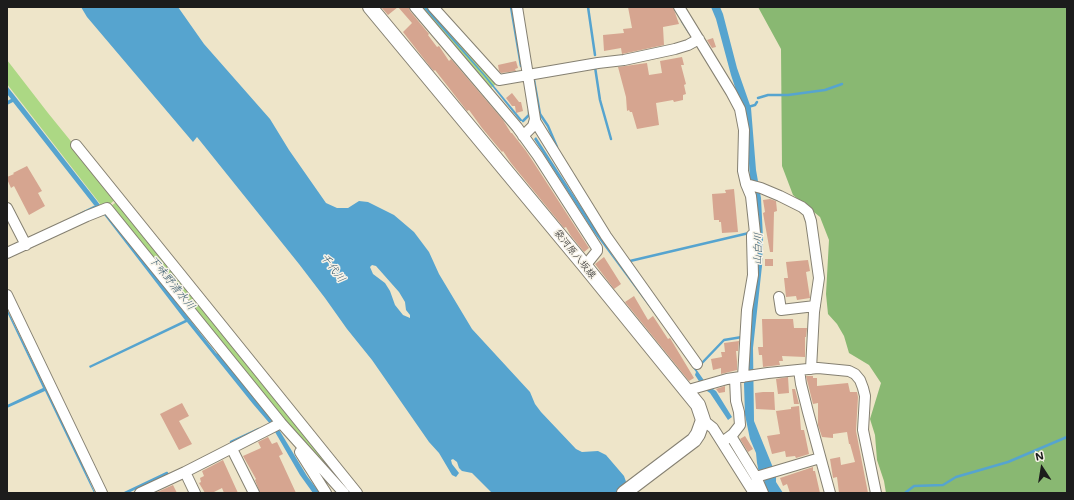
<!DOCTYPE html>
<meta charset="utf-8">
<style>
body{margin:0}
#map{position:relative;width:1074px;height:500px;overflow:hidden;background:#eee5c9;font-family:Mali,sans-serif}
canvas{display:block}
.frame{position:absolute;inset:0;border:8px solid #1c1c1c;pointer-events:none}
.north{position:absolute;left:1022px;top:448px;width:40px;height:40px;-webkit-text-stroke:3px #f7f3e8;paint-order:stroke;rotate:348deg;font-size:11px;font-weight:700;line-height:16px;text-align:center;color:#1c1c1c}
.north::after{content:'';display:block;margin:auto;width:14px;height:18px;background:#1c1c1c;clip-path:polygon(50% 0,100% 100%,50% 72%,0 100%)}
</style>
<div id="map">
<canvas width="1074" height="500"></canvas>
<div class="frame"></div>
<div class="north">N</div>
</div>
<script>
const ctx = document.querySelector('canvas').getContext('2d');
ctx.lineJoin = 'round';
function paint(path, color) { ctx.fillStyle = color; ctx.fill(path, 'evenodd'); }
const shape = rows => new Path2D(rows.map(r => 'M' + r).join(''));
function strokePath(path, color, width, dash) { ctx.strokeStyle = color; ctx.lineWidth = width; ctx.lineCap = dash ? 'butt' : 'round'; ctx.setLineDash(dash || []); ctx.stroke(path); }
function label(font, color, halo, rows, align = 'center') {
  ctx.font = font + ' Mali,"Klee One",sans-serif'; ctx.lineWidth = 3; ctx.setLineDash([]); ctx.textBaseline = 'middle'; ctx.strokeStyle = halo; ctx.fillStyle = color; for (const [text, x, y, turn = 0] of rows) {
    ctx.save(); ctx.translate(x, y); ctx.rotate((+turn || 0) * Math.PI / 180); ctx.textAlign = isNaN(turn) ? turn : align; if (halo) ctx.strokeText(text, 0, 0); ctx.fillText(text, 0, 0); ctx.restore();
  }
}
const green = shape([
 [419,7,430,7,497,83,491,88],
 [7,60,48,113,117,198,110,204,101,205,7,84],
 [119,200,352,493,349,493,315,458,111,206]
]);
const forest = shape([
 [758,7,1067,7,1067,493,886,493,884,481,877,460,875,435,870,419,881,383,869,365,849,353,844,336,837,324,828,314,826,294,829,240,820,217,793,195,782,166,781,49]
]);
const water = shape([
 [81,7,178,7,204,44,270,119,289,150,326,203,337,208,348,208,359,201,368,202,394,215,414,232,429,252,439,274,472,329,530,392,535,404,541,412,576,449,582,452,598,451,606,455,624,476,630,493,492,493,472,473,462,471,459,468,457,462,453,459,451,460,452,464,459,473,456,477,452,475,439,453,429,442,372,360,347,329,325,298,299,264,197,137,193,142,87,17],
 [372,265,376,266,399,292,405,302,406,310,410,315,410,318,403,315,395,305,390,291,385,283,373,274,370,267],
 [423,7,426,7,485,75,523,121,520,121,484,76],
 [711,7,720,7,723,14,737,68,751,108,756,170,761,198,763,238,762,266,753,348,754,421,776,475,776,482,783,493,766,493,764,479,759,473,757,463,756,453,750,439,745,415,744,384,746,342,751,296,750,180,747,129,739,99,731,75,716,19],
 [7,86,216,353,221,356,275,423,307,476,320,493,313,493,300,475,271,425,253,404,187,322,90,368,89,366,185,320,98,207,94,205,13,102,7,105,7,101,11,99,7,94],
 [536,137,613,256,653,308,708,386,716,391,732,417,728,420,710,393,704,389,695,375,696,372,665,328,593,231,534,139],
 [7,309,78,455,95,493,94,493,45,391,7,408,7,405,43,388,7,312]
]);
const stream = shape([
 [511,7,521,66],
 [588,7,595,55],
 [682,21,689,32],
 [595,67,600,100,611,139],
 [534,80,540,114,548,126,557,147],
 [758,98,768,95,788,95,825,90,842,84],
 [748,107,755,105,757,102],
 [523,121,529,115,529,110],
 [74,217,98,205],
 [630,261,749,233],
 [701,364,724,340,742,337],
 [231,442,259,429],
 [125,493,167,473],
 [905,493,914,486,943,485,956,477,1008,462,1067,437]
]);
const building = shape([
 [381,7,398,7,388,15],
 [398,7,409,7,410,11,429,34,428,35,437,47,439,46,449,61,451,59,503,120,511,133,512,133,526,151,534,163,589,248,584,252,571,236,566,227,564,228,511,163,503,151,502,152,482,128,469,110,467,111,435,70,434,71,431,68,403,32,412,23],
 [628,7,673,7,679,24,663,27,664,45,622,54,621,48,604,51,603,35,624,33,623,29,632,28],
 [713,38,716,47,712,48,707,40],
 [682,57,684,65,681,65,686,84,684,85,686,94,683,95,683,100,674,102,673,100,656,103,659,125,637,129,632,112,630,112,629,110,627,111,626,97,618,67,647,63,649,75,662,73,660,61],
 [516,61,518,68,515,69,516,71,501,73,499,71,498,65],
 [512,93,519,102,521,102,523,111,516,113,515,106,512,106,506,98],
 [27,166,42,191,38,193,45,206,29,215,14,186,11,188,7,179,7,177,14,174,13,173],
 [734,189,738,232,722,233,721,222,719,222,719,220,714,220,712,194,726,193,725,190],
 [770,199,776,201,777,211,774,212,773,252,770,252,763,213,765,212,763,200],
 [604,257,621,284,614,289,595,264],
 [765,259,773,259,773,266,765,266],
 [808,260,810,271,806,272,810,298,797,300,796,296,786,297,784,278,788,278,786,262],
 [634,296,648,320,653,316,668,339,670,338,694,378,689,381,625,302],
 [762,319,793,319,794,328,807,328,806,337,805,337,805,357,782,356,783,361,779,361,780,365,763,367,762,355,759,355,758,347,763,347],
 [739,341,738,351,736,351,737,361,737,370,721,374,721,368,713,370,711,359,722,357,721,352,725,352,724,343],
 [806,376,813,376,813,378,817,378,817,386,848,383,850,392,857,392,858,397,856,431,868,493,839,493,837,477,833,478,830,459,840,457,841,465,855,462,850,444,849,444,847,432,833,434,833,438,822,437,818,425,818,403,813,404],
 [788,377,789,393,778,394,776,379],
 [725,386,725,392,719,393,716,389],
 [792,389,795,389,799,404,794,404],
 [763,392,774,392,775,410,756,409,755,393],
 [182,403,189,416,179,421,192,444,179,450,160,414],
 [799,406,801,430,804,430,809,454,796,458,795,456,786,457,785,451,772,454,767,436,780,434,776,411,791,409,791,407],
 [745,436,753,449,748,452,740,439],
 [268,437,272,444,277,442,283,454,279,456,296,493,260,493,255,480,256,479,243,456,261,448,258,442],
 [223,460,238,493,224,493,222,488,212,493,205,493,199,483,201,482,200,478,204,476,202,471],
 [813,467,813,471,815,471,820,493,790,493,787,484,783,486,780,478],
 [173,485,177,493,155,493]
]);
const street = shape([
 [415,7,517,127,538,156,597,248,597,251,585,266],
 [433,7,499,80,598,63,624,60,675,49,688,45,699,39],
 [517,7,535,119,533,126,523,136],
 [679,7,731,92,740,109,744,130,743,171,746,184,761,188,780,196,802,207,808,212,811,221,819,278,814,312,811,369],
 [535,121,606,236,697,364],
 [76,145,357,493],
 [7,208,26,245],
 [7,253,87,216,107,208,281,423,344,493],
 [7,295,102,493],
 [779,297,781,310,815,306],
 [799,370,801,384,808,412,830,493],
 [743,377,747,310,753,275,752,238,752,235,755,233,751,196,746,184],
 [685,391,727,379,768,373,818,368,849,371,855,374,860,380,863,388,865,396,863,430,876,493],
 [703,420,713,428,754,493],
 [731,436,756,477,820,458],
 [725,440,733,434,740,425,739,412,736,401,735,378],
 [232,449,254,493],
 [300,452,326,493],
 [185,472,195,493],
 [756,477,763,493],
 [140,493,185,472,281,423]
]);
const secondary = shape([
 [370,7,585,266,698,405,703,420,698,434,694,440,624,493]
]);
const streetNames = [
 ["袋河原八坂線",575,254,51]
];
const waterNames = [
 ["山白川",758,249,-88],
 ["千代川",333,268,53],
 ["下味野清水川",172,283,51]
];
paint(green, '#acd884');
paint(forest, '#89b872');
paint(water, '#56a4cf');
strokePath(stream, '#56a4cf', 2.5);
paint(building, '#d6a590');
strokePath(street, '#858072', 12);
strokePath(secondary, '#858072', 16);
strokePath(street, '#fff', 10);
strokePath(secondary, '#fff', 14);
label('10px', '#1c1c1c', '#f7f3e8', streetNames);
label('italic 11px', '#36596d', '#f7f3e8', waterNames);
</script>
